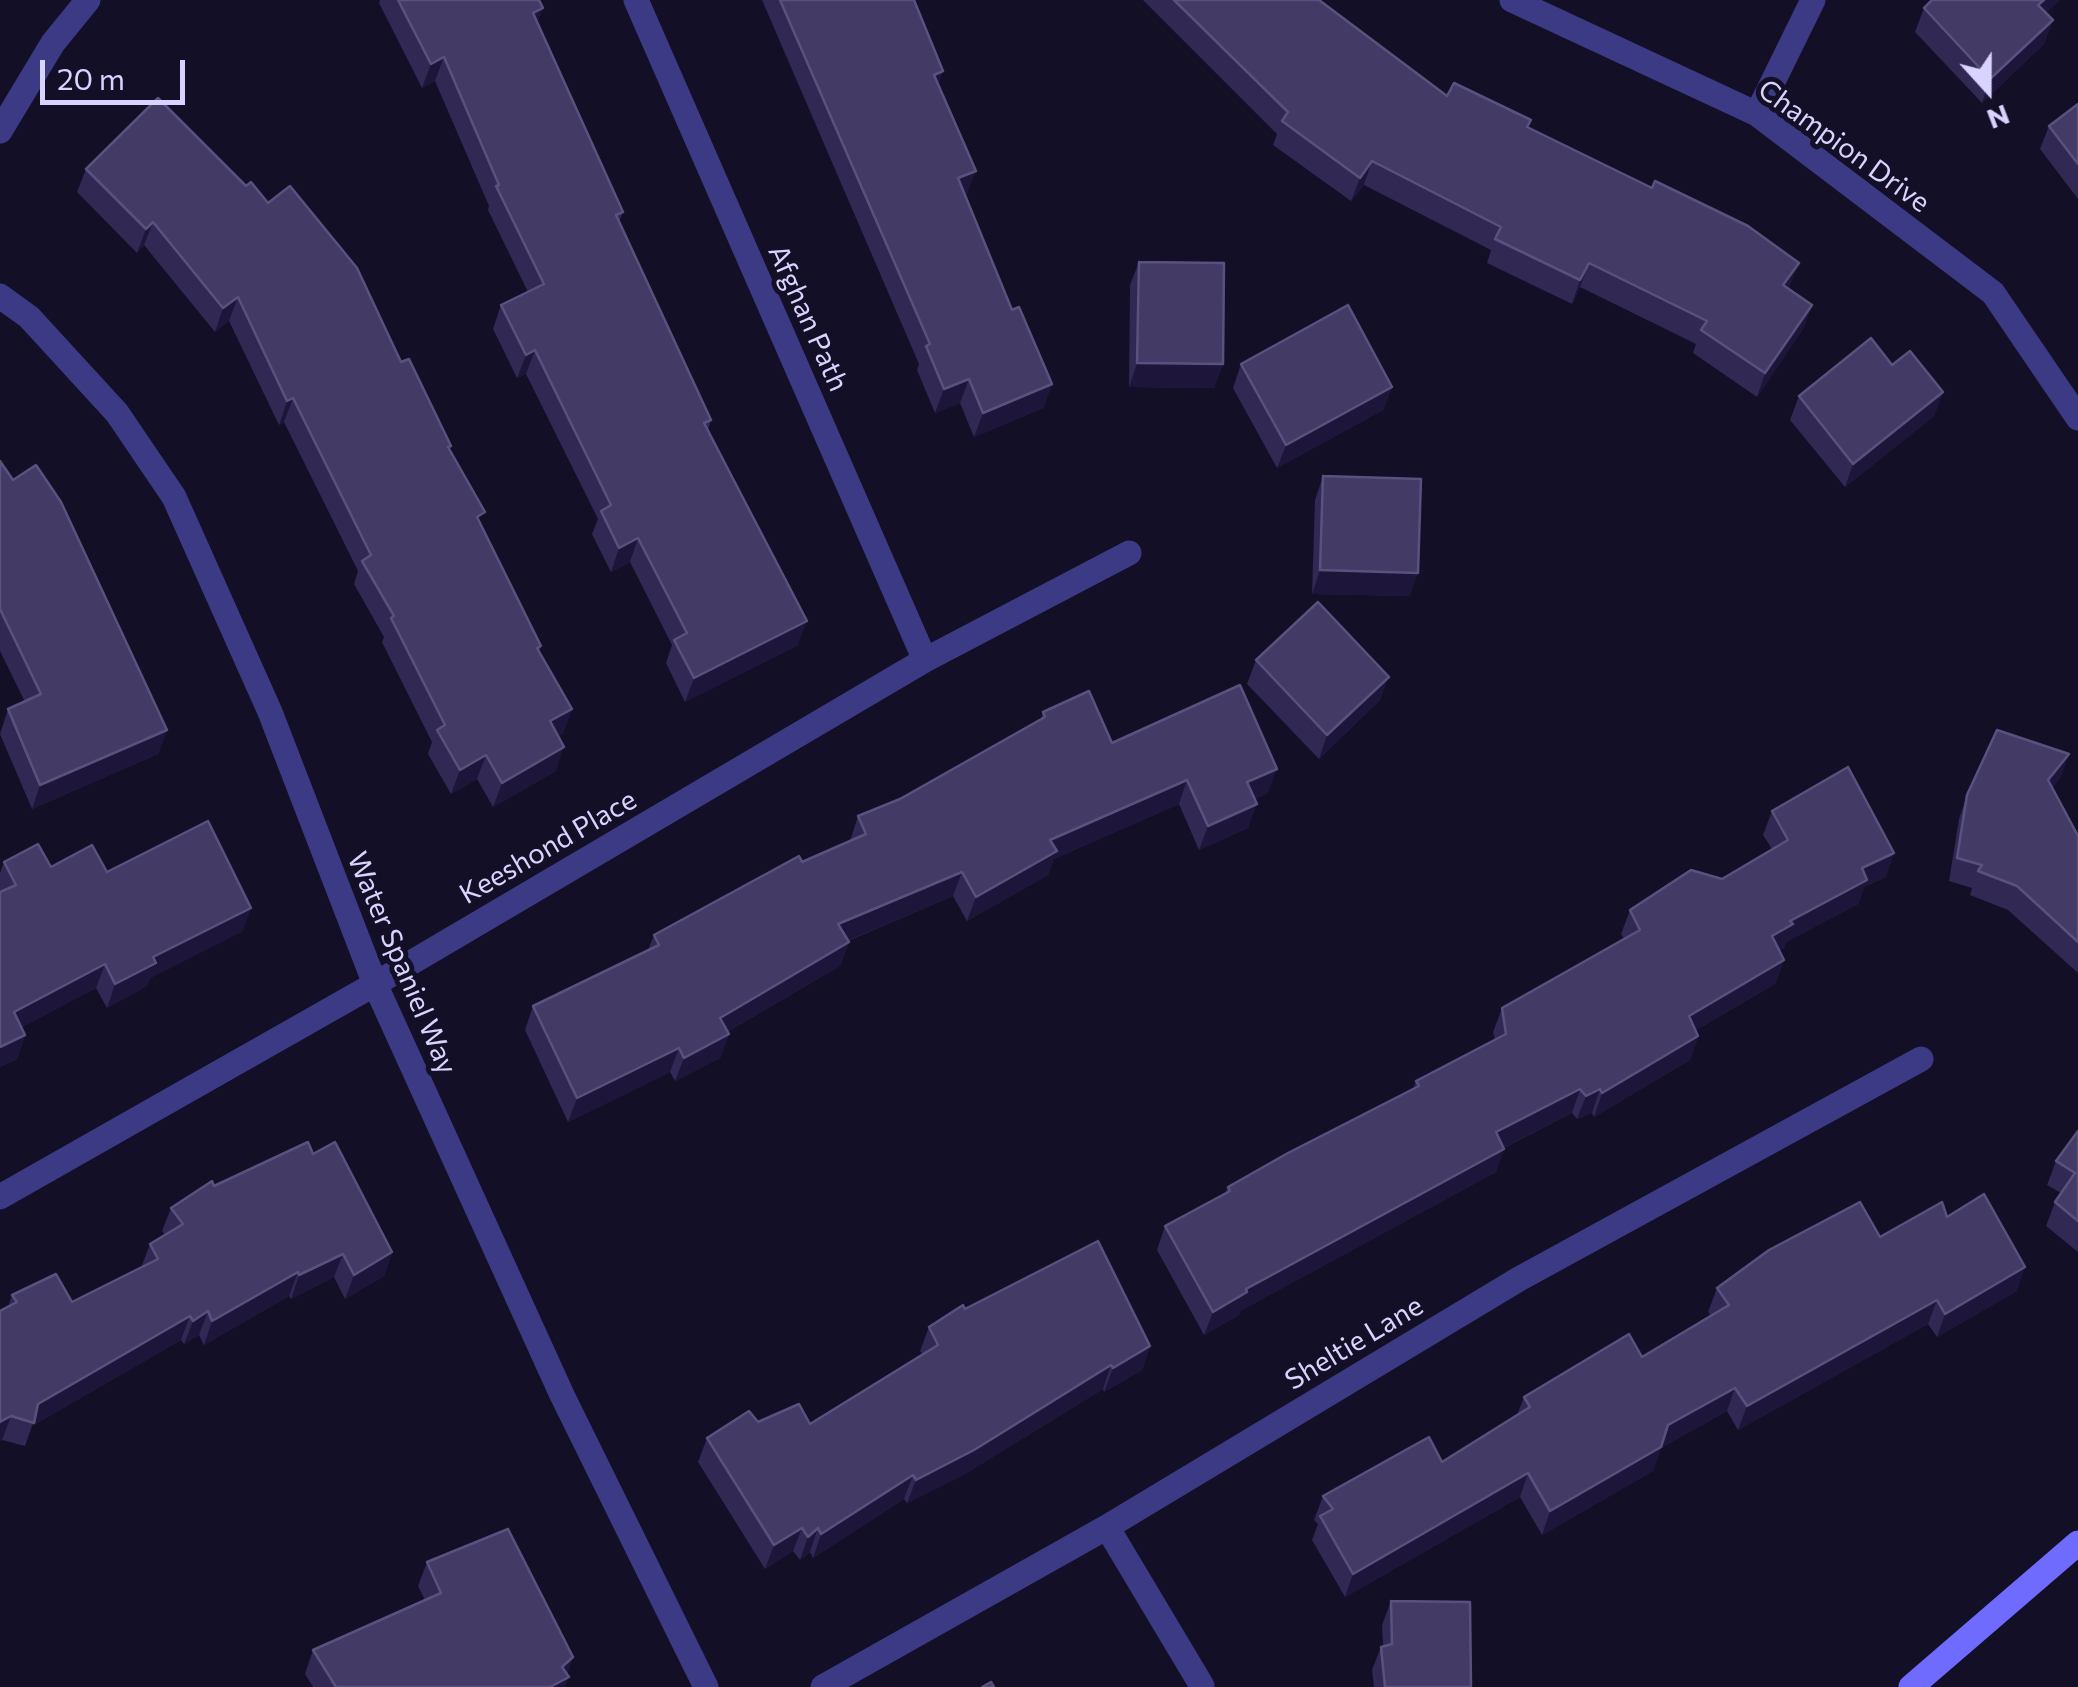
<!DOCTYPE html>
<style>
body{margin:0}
#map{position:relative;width:2078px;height:1687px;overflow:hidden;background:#130f26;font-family:Commissioner,sans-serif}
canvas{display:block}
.north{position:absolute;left:1938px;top:40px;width:100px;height:100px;-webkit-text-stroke:8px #130f26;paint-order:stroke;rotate:159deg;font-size:28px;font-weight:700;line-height:40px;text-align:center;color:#d9d4ff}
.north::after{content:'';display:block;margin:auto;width:35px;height:45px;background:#d9d4ff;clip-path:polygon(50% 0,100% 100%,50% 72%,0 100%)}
.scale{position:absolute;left:40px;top:60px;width:145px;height:45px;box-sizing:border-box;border:5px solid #d9d4ff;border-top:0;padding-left:12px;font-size:30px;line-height:35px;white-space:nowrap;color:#d9d4ff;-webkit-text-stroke:8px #130f26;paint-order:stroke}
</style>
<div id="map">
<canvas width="2078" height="1687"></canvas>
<div class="north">N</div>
<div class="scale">20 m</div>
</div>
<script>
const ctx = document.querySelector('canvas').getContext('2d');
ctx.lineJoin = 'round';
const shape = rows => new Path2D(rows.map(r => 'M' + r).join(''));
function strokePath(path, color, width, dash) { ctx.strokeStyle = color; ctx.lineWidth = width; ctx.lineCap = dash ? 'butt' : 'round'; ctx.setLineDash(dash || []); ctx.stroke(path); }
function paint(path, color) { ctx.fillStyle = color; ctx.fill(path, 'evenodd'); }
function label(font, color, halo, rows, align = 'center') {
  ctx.font = font + ' Commissioner,sans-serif'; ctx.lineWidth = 10; ctx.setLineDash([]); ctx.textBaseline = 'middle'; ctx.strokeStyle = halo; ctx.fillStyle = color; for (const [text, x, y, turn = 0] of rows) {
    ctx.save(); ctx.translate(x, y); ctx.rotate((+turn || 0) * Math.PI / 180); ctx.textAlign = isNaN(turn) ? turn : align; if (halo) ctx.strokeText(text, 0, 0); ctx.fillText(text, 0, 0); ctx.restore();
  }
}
const street = shape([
 [636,0,925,660],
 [1512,0,1757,114,1993,293,2078,418],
 [1757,114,1813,0],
 [0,131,53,43,88,0],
 [0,296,29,317,117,413,174,497,270,712,375,984,562,1395,706,1687],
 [0,1197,375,984,925,660,1129,553],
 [1107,1527,1202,1686],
 [823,1687,1107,1527,1519,1279,1921,1059]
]);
const secondary = shape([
 [1911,1687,2078,1543]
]);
const wall = shape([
 [380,0,539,0,538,23,623,212,619,222,711,420,708,430,798,645,685,702,666,663,672,645,630,562,611,572,592,534,598,519,526,374,517,378,493,329,501,305,528,292,488,210,489,206,435,81,422,88,379,3],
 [762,0,914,0,938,85,976,171,965,195,1012,310,1052,384,1043,408,974,437,960,403,935,413,917,370,919,364],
 [1143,0,1319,0,1447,96,1531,120,1528,127,1790,286,1788,289,1812,305,1803,329,1757,397,1693,353,1696,344,1580,287,1572,304,1487,263,1491,250,1364,185,1351,201,1273,145,1277,134],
 [1932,0,2060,0,2046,13,2053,20,2044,44,1982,103,1915,32,1924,8],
 [2078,104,2078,199,2040,149,2049,126],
 [86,169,401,362,451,446,449,450,481,525,541,646,539,652,572,709,563,733,558,736,556,771,493,807,477,779,451,794,428,754,432,742,382,642,384,637,354,584,358,571,284,422,279,425,229,321,215,332,144,245,137,253,77,192],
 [1139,262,1223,364,1214,388,1129,387,1130,285],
 [1241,364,1392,387,1383,410,1277,468,1233,388],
 [1892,365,1943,392,1934,416,1845,487,1790,420,1799,396],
 [0,461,167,730,158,754,32,809,0,734,8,709,25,702,0,651],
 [1323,476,1410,596,1312,594,1315,500],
 [1256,660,1380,700,1319,759,1247,684],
 [1043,712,1112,743,1268,793,1255,799,1248,828,1199,850,1179,804,1054,859,1048,875,967,921,953,896,848,941,849,942,840,966,727,1032,729,1034,720,1058,675,1081,670,1072,568,1122,525,1030,533,1006,648,950,654,935,802,862,850,841,858,816,900,799,1041,719],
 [2069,754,2060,778,2052,788,2078,836,2078,973,2008,910,1970,895,1972,888,1949,881,1959,819,1967,795],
 [1772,811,1886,877,1864,887,1858,904,1786,942,1784,948,1779,951,1784,960,1775,984,1696,1030,1698,1036,1690,1060,1594,1117,1592,1113,1577,1119,1572,1113,1504,1148,1496,1172,1240,1311,1239,1315,1204,1335,1157,1250,1165,1226,1225,1193,1228,1187,1413,1089,1416,1081,1495,1040,1493,1032,1502,1008,1624,939,1621,934,1630,910,1722,879,1772,849,1763,835],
 [4,862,107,872,243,931,150,978,147,986,107,1008,96,988,22,1027,25,1035,17,1059,0,1067,0,873],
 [2078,1131,2078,1252,2046,1226,2055,1202,2061,1193,2047,1185,2056,1161],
 [313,1154,392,1252,384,1276,345,1299,334,1277,291,1299,289,1296,204,1345,199,1335,184,1344,181,1340,32,1426,25,1446,2,1440,0,1441,0,1311,8,1307,12,1295,72,1302,141,1268,150,1244,165,1235,162,1231,171,1208,214,1186],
 [1947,1217,2017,1291,1937,1337,1928,1324,1738,1430,1727,1411,1661,1448,1653,1471,1542,1535,1520,1497,1345,1597,1312,1540,1318,1524,1314,1520,1323,1496,1442,1462,1517,1415,1524,1397,1642,1357,1711,1315,1708,1312,1717,1288],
 [965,1309,1150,1346,1142,1370,1104,1392,1103,1389,965,1474,907,1503,904,1499,813,1558,810,1552,800,1560,793,1551,765,1569,698,1462,707,1438,758,1422,810,1424,923,1355,920,1351,929,1327],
 [427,1562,573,1657,567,1674,565,1687,313,1687,305,1674,313,1650,425,1600,418,1586],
 [1391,1601,1471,1687,1374,1687,1372,1670,1381,1647,1383,1646,1382,1625]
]);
const shadedWall = shape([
 [2044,0,2060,0,2030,29,2038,5],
 [543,8,534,32,533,13],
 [2053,20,2044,44,1982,103,1990,79],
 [444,57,435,81,422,88,431,64],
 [943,71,935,95,934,75],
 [1372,161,1364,185,1351,201,1360,178],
 [976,171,967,194,950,202,958,178],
 [153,222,144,245,137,253,146,229],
 [1589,263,1580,287,1572,304,1580,280],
 [1799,263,1790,286,1775,309,1783,285],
 [238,297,229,321,215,332,223,308],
 [1812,305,1803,329,1757,397,1765,373],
 [535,350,526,374,517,378,526,355],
 [1137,363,1223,364,1214,388,1129,387],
 [969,379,960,403,935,413,944,389],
 [1052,384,1043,408,974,437,983,413],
 [1392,387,1383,410,1277,468,1286,445],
 [1943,392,1934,416,1845,487,1853,464],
 [293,398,284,422,279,425,287,401],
 [638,538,630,562,611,572,619,548],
 [1320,570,1418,573,1410,596,1312,594],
 [807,621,798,645,685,702,694,678],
 [1389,677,1380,700,1319,759,1327,735],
 [572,709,563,733,541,745,550,721],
 [167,730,158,754,32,809,40,785],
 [564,747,556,771,493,807,502,783],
 [2069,754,2060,778,2039,804,2048,780],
 [486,755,477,779,451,794,460,770],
 [1277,769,1268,793,1239,806,1247,782],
 [1187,780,1179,804,1054,859,1048,875,967,921,976,897,1050,840],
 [1257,804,1248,828,1199,850,1208,826],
 [1894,853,1886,877,1864,887,1858,904,1786,942,1784,948,1763,960,1772,936,1790,921,1862,868],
 [962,872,953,896,830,948,838,924],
 [251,908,243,931,150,978,147,986,107,1008,115,984,153,957],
 [849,942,840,966,711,1041,720,1018],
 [1784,960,1775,984,1680,1039,1689,1016],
 [105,964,96,988,5,1036,14,1012],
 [729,1034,720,1058,675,1081,684,1058],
 [25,1035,17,1059,0,1067,0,1047],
 [1698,1036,1690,1060,1594,1117,1602,1093],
 [679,1048,670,1072,568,1122,577,1098],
 [1580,1089,1572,1113,1487,1156,1496,1132],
 [1600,1089,1592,1113,1577,1119,1586,1096],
 [1504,1149,1496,1172,1240,1311,1239,1315,1204,1335,1213,1312,1246,1289],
 [392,1252,384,1276,345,1299,354,1275],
 [343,1254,334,1277,291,1299,299,1275],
 [2025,1267,2017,1291,1937,1337,1945,1314],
 [298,1272,289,1296,204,1345,212,1321],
 [1937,1300,1928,1324,1738,1430,1747,1406],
 [208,1311,199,1335,184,1344,193,1321],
 [190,1316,181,1340,32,1426,38,1404],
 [1150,1346,1142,1370,1104,1392,1113,1368],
 [1111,1365,1103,1389,965,1474,907,1503,916,1480],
 [1735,1388,1727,1411,1661,1448,1653,1471,1542,1535,1550,1511,1668,1425],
 [11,1416,2,1440,0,1441,0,1422],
 [1528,1473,1520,1497,1345,1597,1353,1574],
 [913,1475,904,1499,813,1558,821,1534],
 [802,1528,793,1551,765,1569,774,1545],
 [818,1528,810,1552,800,1560,808,1537],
 [573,1657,565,1679,569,1677,565,1687,550,1687,562,1667]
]);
const building = shape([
 [398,0,539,0,543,8,533,13,623,212,616,215,711,420,704,423,807,621,694,678,674,640,687,633,638,538,619,548,601,511,611,505,535,350,526,355,501,305,544,284,496,186,499,185,444,57,431,64,398,0],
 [780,0,914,0,943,71,934,75,976,171,958,178,1012,310,1019,307,1052,384,983,413,969,379,944,389,926,346,930,344,780,0],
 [1174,0,1319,0,1447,96,1454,83,1531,120,1527,127,1652,188,1655,181,1748,226,1799,263,1783,285,1812,305,1765,373,1701,330,1707,321,1589,263,1580,280,1495,239,1501,227,1372,161,1360,178,1282,121,1288,112,1174,0],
 [1932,0,2044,0,2038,5,2053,20,1990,79,1924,8,1932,0],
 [158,98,246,186,251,182,268,203,290,186,357,268,401,362,409,359,451,446,448,447,485,512,477,517,541,646,537,648,572,709,550,721,564,747,502,783,486,755,460,770,437,730,445,725,391,618,394,616,362,561,371,555,293,398,287,401,238,297,223,308,153,222,146,229,86,169,158,98],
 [2078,104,2078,164,2049,126,2078,104],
 [1139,262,1224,263,1223,364,1137,363,1139,262],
 [1348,305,1392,387,1286,445,1241,364,1348,305],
 [1871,338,1892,365,1910,351,1943,392,1853,464,1799,396,1871,338],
 [0,461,13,480,36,465,61,502,167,730,40,785,8,709,41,694,0,609,0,461],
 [1323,476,1421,479,1418,573,1320,570,1323,476],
 [1318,602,1389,677,1327,735,1256,660,1318,602],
 [1240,685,1277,769,1247,782,1257,804,1208,826,1187,780,1050,840,1057,851,976,897,962,872,838,924,849,942,720,1018,729,1034,684,1058,679,1048,577,1098,533,1006,659,945,654,935,799,856,802,862,866,834,858,816,900,799,1045,717,1043,712,1089,691,1112,743,1240,685],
 [1997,730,2069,754,2048,780,2078,836,2078,942,2017,886,1978,871,1982,865,1957,858,1967,795,1997,730],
 [1848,767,1894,853,1862,868,1867,880,1790,921,1793,924,1772,936,1784,960,1689,1016,1698,1036,1602,1093,1600,1089,1586,1096,1580,1089,1496,1132,1504,1149,1246,1289,1247,1292,1213,1312,1165,1226,1230,1191,1228,1187,1288,1153,1419,1086,1416,1081,1506,1034,1502,1008,1640,930,1630,910,1691,870,1722,879,1788,840,1772,811,1848,767],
 [208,821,251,908,153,957,156,963,115,984,105,964,14,1012,25,1035,0,1047,0,892,16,885,4,862,38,844,51,867,92,845,107,872,208,821],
 [2078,1131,2078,1221,2055,1202,2075,1173,2056,1161,2078,1131],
 [308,1142,313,1154,335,1142,392,1252,354,1275,343,1254,299,1275,298,1272,212,1321,208,1311,193,1321,190,1316,38,1404,34,1423,11,1416,0,1422,0,1311,17,1302,12,1295,56,1274,72,1302,158,1259,150,1244,183,1224,171,1208,212,1181,214,1186,308,1142],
 [1984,1194,2025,1267,1945,1314,1937,1300,1747,1406,1735,1388,1668,1425,1661,1447,1550,1511,1528,1473,1353,1574,1320,1516,1333,1509,1323,1496,1429,1437,1442,1462,1530,1407,1524,1397,1629,1334,1642,1357,1729,1305,1717,1288,1769,1250,1860,1202,1880,1237,1942,1202,1947,1217,1984,1194],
 [1098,1241,1150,1346,1113,1368,1111,1365,974,1450,916,1480,913,1475,821,1534,818,1528,808,1537,802,1528,774,1545,707,1438,749,1411,758,1422,799,1404,810,1424,938,1345,929,1327,963,1305,965,1309,1098,1241],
 [508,1529,573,1657,562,1667,569,1677,550,1687,336,1687,313,1650,441,1593,427,1562,508,1529],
 [1391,1601,1470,1602,1471,1687,1385,1687,1381,1647,1392,1644,1391,1601],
 [991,1682,994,1687,982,1687,991,1682]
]);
const streetNames = [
 ["Champion Drive",1844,146,36],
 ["Afghan Path",808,318,66],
 ["Keeshond Place",548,847,-30],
 ["Water Spaniel Way",402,963,67],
 ["Sheltie Lane",1354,1343,-31]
];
strokePath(street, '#3d3a85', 25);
strokePath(secondary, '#6f6bff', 25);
paint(wall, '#312854');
paint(shadedWall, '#1d163a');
paint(building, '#433a66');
strokePath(building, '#5a527e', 2.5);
label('28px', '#d9d4ff', '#130f26', streetNames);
</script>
